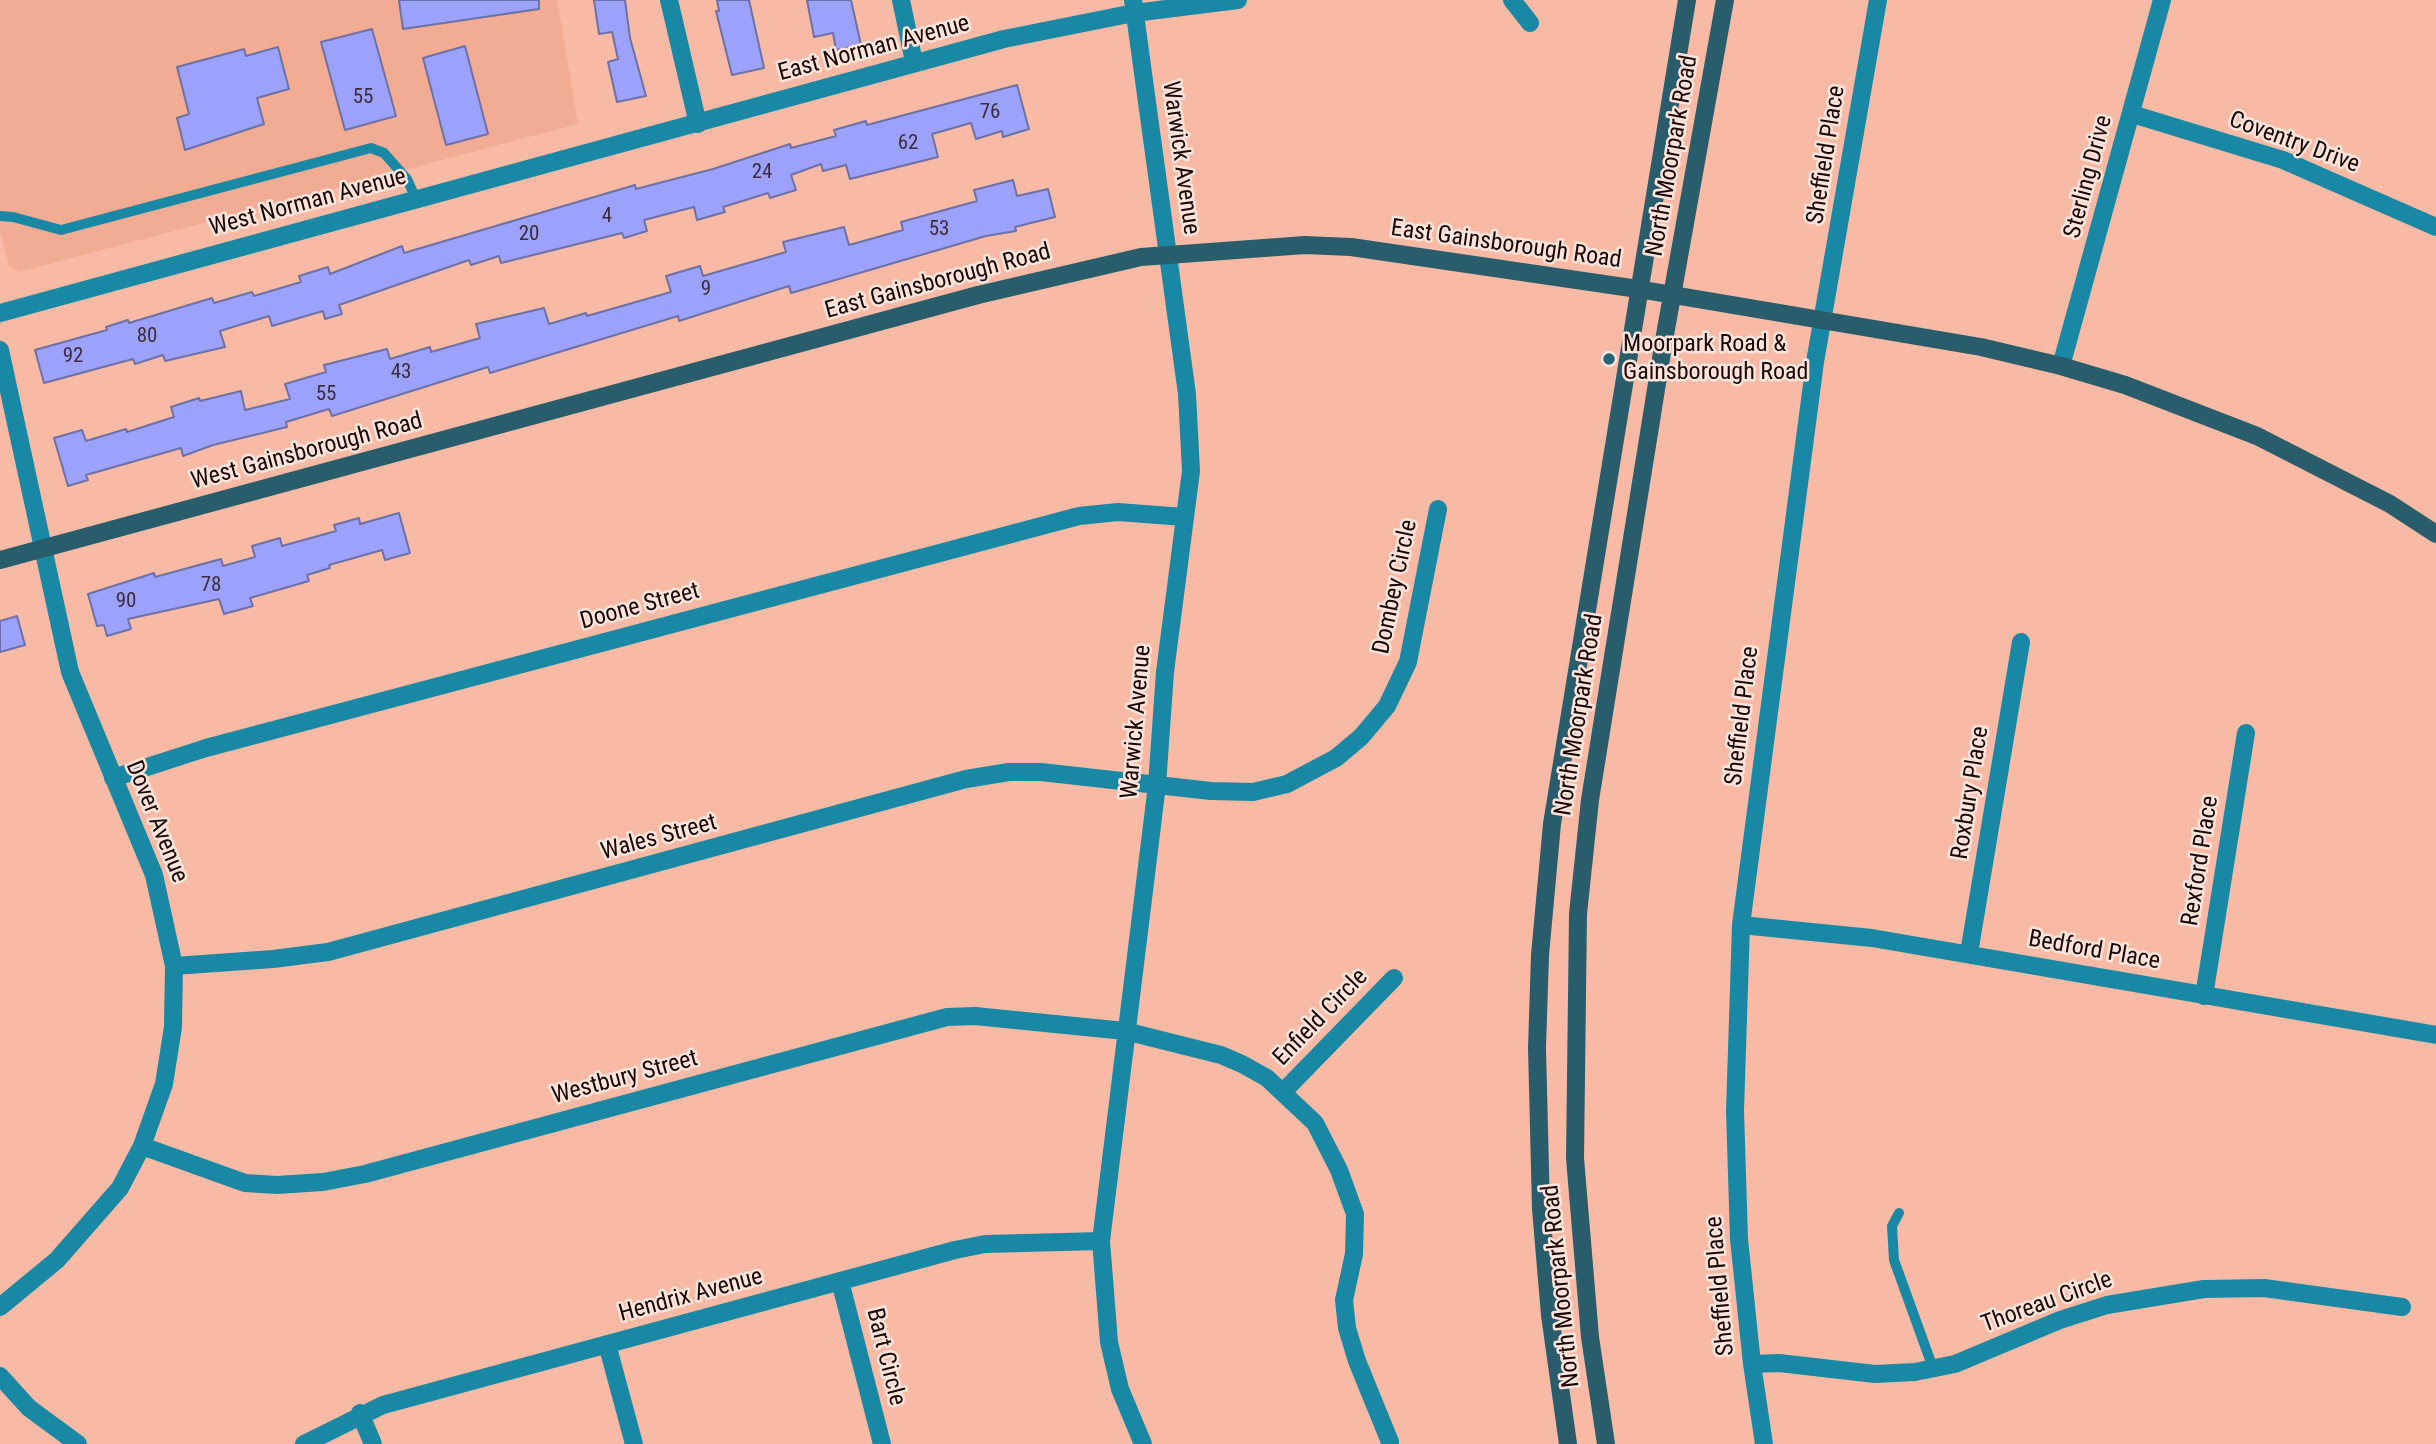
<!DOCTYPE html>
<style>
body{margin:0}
canvas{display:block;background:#f8baa4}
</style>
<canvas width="2436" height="1444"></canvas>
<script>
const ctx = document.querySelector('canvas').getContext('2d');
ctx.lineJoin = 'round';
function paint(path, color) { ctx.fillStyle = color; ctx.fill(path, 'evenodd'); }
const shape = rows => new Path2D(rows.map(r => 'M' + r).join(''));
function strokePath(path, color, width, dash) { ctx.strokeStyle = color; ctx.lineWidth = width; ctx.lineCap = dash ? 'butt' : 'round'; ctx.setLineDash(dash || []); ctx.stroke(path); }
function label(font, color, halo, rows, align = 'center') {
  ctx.font = font + ' "Roboto Condensed",sans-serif'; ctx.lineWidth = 5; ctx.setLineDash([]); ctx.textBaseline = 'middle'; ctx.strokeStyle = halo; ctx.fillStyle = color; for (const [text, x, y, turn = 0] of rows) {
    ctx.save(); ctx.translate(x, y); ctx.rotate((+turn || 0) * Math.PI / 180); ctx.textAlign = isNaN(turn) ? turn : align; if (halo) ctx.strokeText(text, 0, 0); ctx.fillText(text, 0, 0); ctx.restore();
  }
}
const built = shape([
 [0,0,557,0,578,124,19,272,9,266,0,230]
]);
const building = shape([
 [399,0,539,0,539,9,403,29,399,0],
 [594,0,625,0,630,38,646,96,617,102,608,62,618,59,612,32,599,34,594,0],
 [717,0,749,0,764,68,732,75,716,11,719,11,717,0],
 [807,0,851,0,861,45,836,50,833,33,814,37,807,0],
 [372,29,396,116,345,130,321,42,372,29],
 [465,46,488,134,446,145,423,58,465,46],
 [278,47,289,89,257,98,264,124,185,150,177,118,189,114,177,67,244,49,246,56,278,47],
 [1017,85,1029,129,1003,137,1002,131,976,139,971,123,932,134,938,157,850,179,846,165,823,171,821,164,791,175,796,190,770,198,768,193,723,207,725,212,697,220,694,207,644,220,647,231,624,238,622,233,501,263,499,256,471,265,469,260,339,305,342,314,325,319,323,311,272,326,269,316,220,331,225,347,165,361,163,355,135,364,133,359,44,383,35,350,107,330,106,327,128,320,129,323,212,298,214,303,252,292,254,296,301,282,299,276,328,267,330,274,402,246,404,253,635,185,636,189,713,169,790,144,791,148,836,136,834,130,866,121,867,125,1017,85],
 [1013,180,1017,196,1048,189,1055,217,1015,227,1016,231,986,236,791,293,789,286,679,321,678,316,490,373,488,367,332,416,329,409,286,422,287,427,213,445,183,456,181,448,86,475,88,480,68,486,54,438,82,430,86,441,126,429,127,432,174,417,171,407,199,398,200,401,241,391,245,410,290,399,285,384,326,372,324,365,387,349,390,359,430,347,431,352,480,338,476,324,544,308,549,324,586,313,587,316,671,292,666,276,700,266,703,276,786,252,783,242,844,227,849,245,903,230,901,222,977,201,974,190,1013,180],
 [399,513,410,553,385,560,382,550,329,565,330,568,307,575,309,581,250,598,253,606,224,614,219,599,128,619,131,629,107,636,104,625,97,626,88,594,154,573,155,577,221,559,223,566,255,557,252,546,280,538,282,546,336,531,334,525,359,518,360,524,399,513],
 [17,616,25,645,0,652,0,621,17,616]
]);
const lane = shape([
 [0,216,13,217,61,230,371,148,384,153,407,179,416,199],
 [1899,1213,1892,1226,1894,1260,1933,1368]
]);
const street = shape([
 [669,0,698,124],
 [901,0,914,62],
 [1133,0,1187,394,1191,471,1165,672,1157,785,1101,1241,1109,1342,1120,1389,1143,1444],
 [1512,0,1530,23],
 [2132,114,2283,160,2436,227],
 [0,313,1004,39,1134,13,1238,0],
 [0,350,70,672,154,875,174,966,173,1027,164,1084,142,1146,120,1188,57,1260,0,1307],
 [2061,366,2162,0],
 [113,778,206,748,1079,516,1118,512,1184,517],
 [1741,925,1872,938,2436,1035],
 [1969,953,2021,642],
 [174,966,273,959,328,952,966,779,1009,772,1041,772,1211,791,1253,792,1287,784,1336,758,1361,737,1387,706,1408,662,1438,509],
 [2204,996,2246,733],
 [1283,1092,1394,978],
 [142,1146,245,1183,277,1185,323,1182,365,1174,947,1017,975,1016,1125,1031,1221,1055,1242,1064,1267,1078,1315,1123,1339,1170,1355,1214,1354,1254,1344,1300,1347,1328,1357,1361,1390,1442],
 [840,1281,882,1444],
 [607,1344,634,1444],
 [1752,1364,1779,1363,1875,1374,1915,1372,1955,1364,2060,1320,2107,1305,2204,1289,2264,1288,2402,1307],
 [0,1376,29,1408,78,1444],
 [360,1413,373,1444],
 [304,1444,383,1405,955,1250,985,1244,1101,1241],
 [1764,1444,1752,1364,1739,1239,1735,1111,1741,925,1815,362,1878,0]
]);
const secondary = shape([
 [0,560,978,295,1141,257,1305,245,1351,247,1638,289,1981,347,2061,366,2125,385,2257,436,2390,504,2436,534],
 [1568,1444,1550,1315,1541,1209,1537,1048,1540,955,1552,824,1687,0],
 [1606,1444,1590,1337,1575,1158,1578,914,1590,800,1663,346,1725,0]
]);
const markers = [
 [1609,359,7,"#236578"]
];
const numberNames = [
 ["55",363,98],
 ["76",990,113],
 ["62",908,144],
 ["24",762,173],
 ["4",607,217],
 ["53",939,230],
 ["20",529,235],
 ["9",706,290],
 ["80",147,337],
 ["92",73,357],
 ["43",401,373],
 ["55",326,395],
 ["78",211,586],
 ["90",126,602]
];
const streetNames = [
 ["East Norman Avenue",874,49,-15],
 ["Coventry Drive",2294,143,20],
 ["Sheffield Place",1827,155,-81],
 ["North Moorpark Road",1673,156,-80],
 ["Warwick Avenue",1180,158,82],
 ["Sterling Drive",2089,177,-75],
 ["West Norman Avenue",308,203,-15],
 ["East Gainsborough Road",1506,245,8],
 ["East Gainsborough Road",938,282,-15],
 ["West Gainsborough Road",307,452,-15],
 ["Dombey Circle",1396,587,-78],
 ["Doone Street",640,607,-15],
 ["North Moorpark Road",1580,715,-81],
 ["Sheffield Place",1743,716,-83],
 ["Warwick Avenue",1137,722,-85],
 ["Roxbury Place",1971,793,-81],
 ["Dover Avenue",156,822,68],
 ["Wales Street",659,838,-15],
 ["Rexford Place",2201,861,-81],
 ["Bedford Place",2094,951,10],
 ["Enfield Circle",1321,1018,-46],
 ["Westbury Street",625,1078,-15],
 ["North Moorpark Road",1562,1286,-96],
 ["Sheffield Place",1721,1286,-95],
 ["Hendrix Avenue",691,1296,-15],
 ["Thoreau Circle",2047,1303,-20],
 ["Bart Circle",885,1357,76]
];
const poiNames = [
 ["Moorpark Road &",1623,345],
 ["Gainsborough Road",1623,373]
];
paint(built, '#f2ac94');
paint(building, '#9ca1fc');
strokePath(building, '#6d71a5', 2);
strokePath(lane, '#1988a4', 10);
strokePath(street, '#1988a4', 18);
strokePath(secondary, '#295d6c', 18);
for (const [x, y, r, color] of markers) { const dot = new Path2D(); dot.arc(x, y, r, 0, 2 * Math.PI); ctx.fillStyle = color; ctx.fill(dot); strokePath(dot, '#ffe5db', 2.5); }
label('21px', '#3a2d40', null, numberNames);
label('24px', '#1a0602', '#ffe5db', streetNames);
label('24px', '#1a0602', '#ffe5db', poiNames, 'left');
</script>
